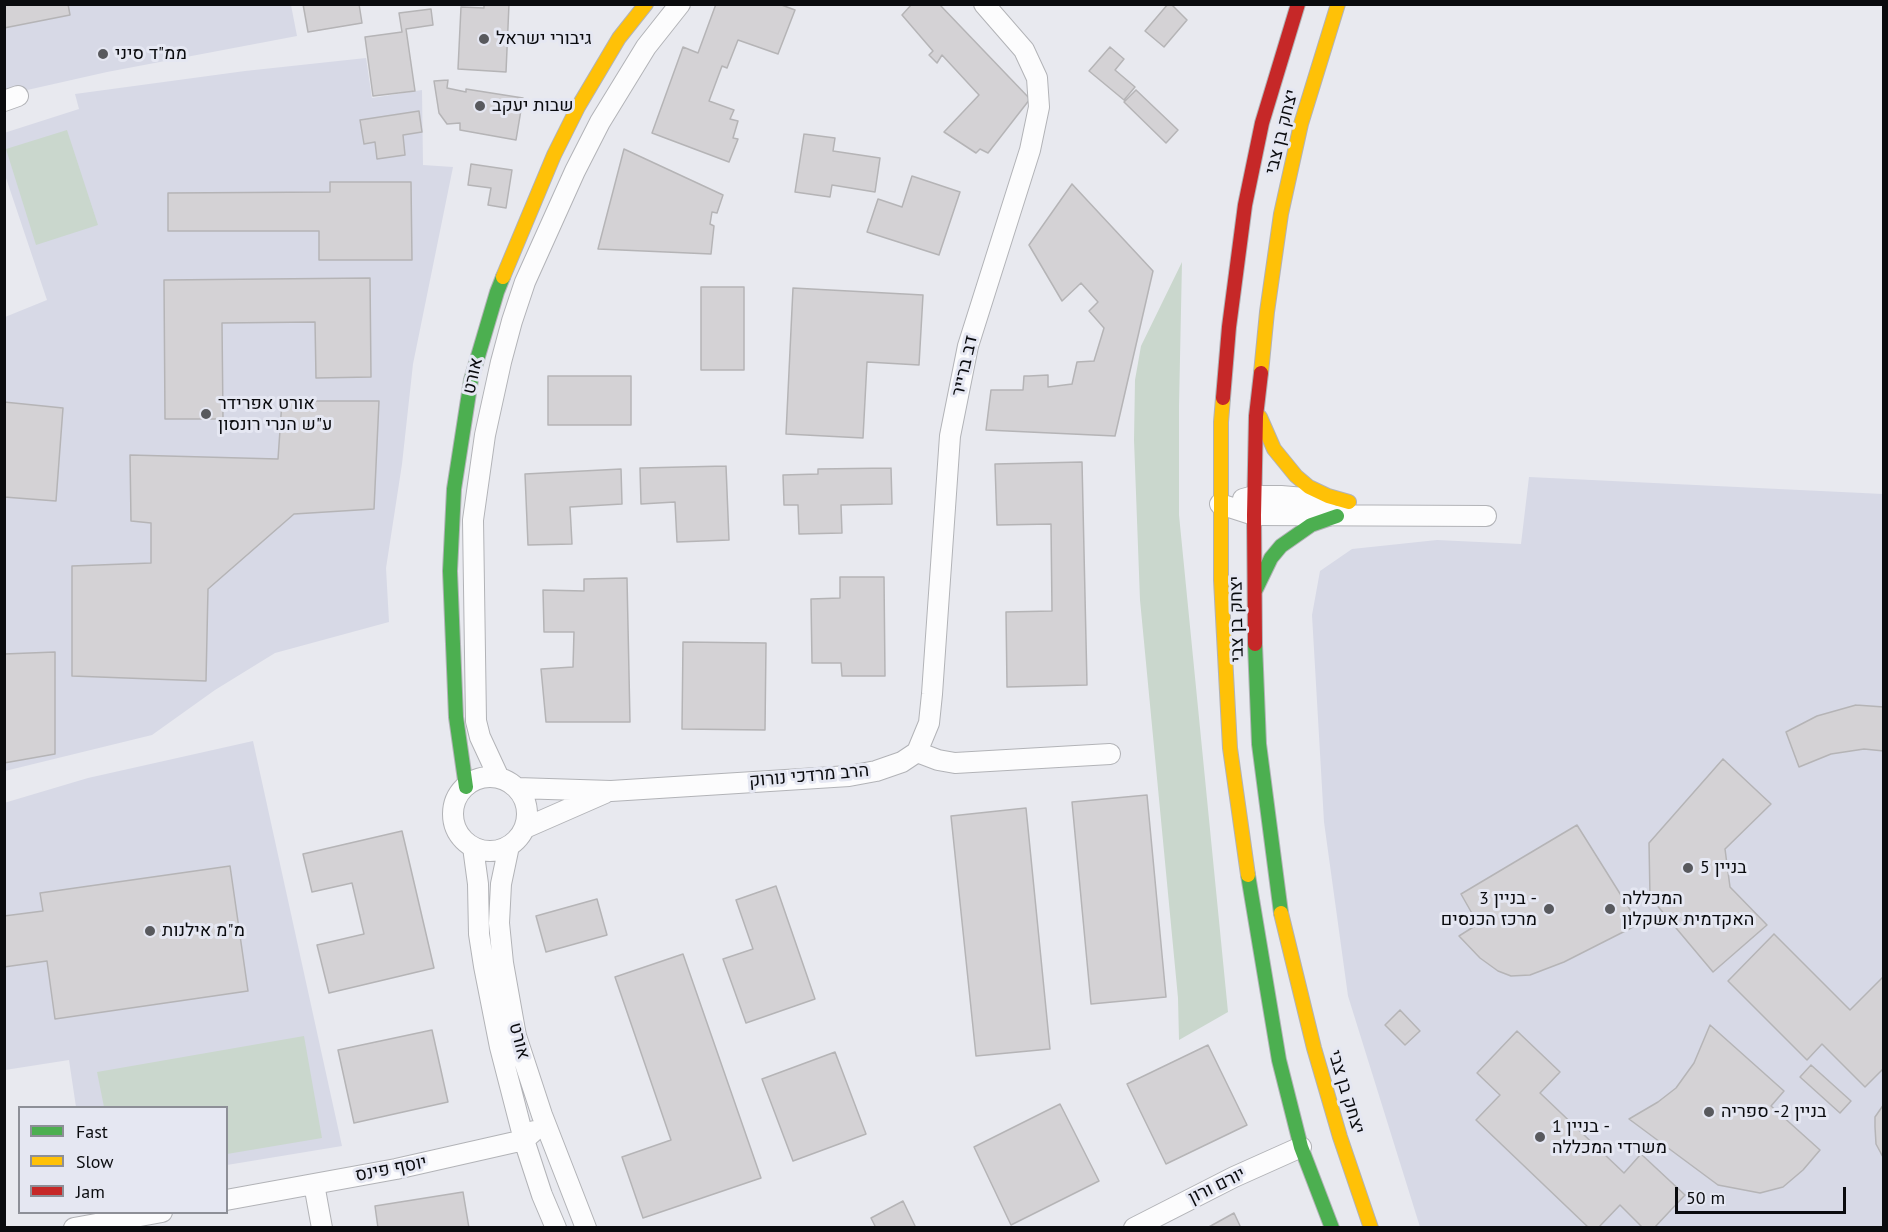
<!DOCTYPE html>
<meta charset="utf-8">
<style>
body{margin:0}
#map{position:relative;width:1888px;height:1232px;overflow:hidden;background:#e8e9ef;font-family:"PT Sans",sans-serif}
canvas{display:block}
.frame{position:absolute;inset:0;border:6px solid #0a0b0e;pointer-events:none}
.legend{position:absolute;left:18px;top:1106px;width:210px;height:108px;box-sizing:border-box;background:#e5e7f2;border:2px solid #8d8f97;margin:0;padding:8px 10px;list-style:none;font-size:18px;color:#0a0b0e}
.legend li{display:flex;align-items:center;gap:12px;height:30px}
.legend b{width:30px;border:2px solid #8d8f97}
.scale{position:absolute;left:1675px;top:1187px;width:171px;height:27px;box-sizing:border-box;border:3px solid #0a0b0e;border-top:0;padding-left:8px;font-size:18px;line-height:21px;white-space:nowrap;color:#0a0b0e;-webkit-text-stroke:4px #e5e7f2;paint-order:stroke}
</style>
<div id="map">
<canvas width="1888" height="1232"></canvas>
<div class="frame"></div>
<ul class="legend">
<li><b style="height:8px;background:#4caf50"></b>Fast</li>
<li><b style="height:8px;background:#ffc107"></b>Slow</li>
<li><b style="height:8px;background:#c62828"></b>Jam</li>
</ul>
<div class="scale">50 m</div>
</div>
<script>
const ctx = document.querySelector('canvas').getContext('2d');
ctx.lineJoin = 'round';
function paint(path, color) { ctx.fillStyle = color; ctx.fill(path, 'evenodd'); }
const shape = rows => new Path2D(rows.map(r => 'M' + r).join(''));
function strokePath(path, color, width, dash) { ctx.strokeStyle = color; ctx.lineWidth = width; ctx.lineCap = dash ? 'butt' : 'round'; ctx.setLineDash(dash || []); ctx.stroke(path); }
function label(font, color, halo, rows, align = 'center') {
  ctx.font = font + ' "PT Sans",Heebo,sans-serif'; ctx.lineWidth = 6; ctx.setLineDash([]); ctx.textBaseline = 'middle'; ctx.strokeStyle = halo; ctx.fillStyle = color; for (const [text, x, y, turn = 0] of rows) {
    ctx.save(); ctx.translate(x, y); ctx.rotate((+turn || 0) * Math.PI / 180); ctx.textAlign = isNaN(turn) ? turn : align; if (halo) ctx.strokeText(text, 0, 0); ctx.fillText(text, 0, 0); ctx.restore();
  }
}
const built = shape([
 [5,5,291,5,297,36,107,72,5,95],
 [366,58,372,98,422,90,423,165,453,167,413,364,402,464,386,568,389,622,275,653,215,690,152,735,5,771,5,317,47,300,5,175,4,133,79,109,75,94,245,71],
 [1529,477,1883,494,1883,1227,1420,1227,1348,996,1324,822,1312,615,1320,571,1352,549,1437,540,1521,544],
 [253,741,342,1146,227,1165,226,1108,76,1107,69,1060,5,1070,4,803,88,778]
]);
const green = shape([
 [67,130,98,225,36,245,6,149],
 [1182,262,1179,406,1179,515,1228,1012,1179,1040,1178,998,1140,600,1134,440,1135,380,1141,346],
 [304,1036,322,1138,227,1154,226,1108,104,1107,97,1072]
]);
const building = shape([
 [4,4,68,4,70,15,4,28,4,4],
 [303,4,359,4,362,23,308,32,303,4],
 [484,4,509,4,506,72,458,69,461,7,484,8,484,4],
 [716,4,779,4,795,10,778,54,738,40,727,68,722,66,709,101,734,110,730,119,738,121,733,138,738,139,729,162,652,133,683,47,698,53,716,4],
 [912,4,939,4,1030,99,988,153,980,149,976,153,944,132,979,95,942,55,937,63,929,55,933,51,902,15,912,4],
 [1168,4,1171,4,1187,20,1164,47,1145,31,1168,4],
 [431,9,433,25,406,29,415,91,373,96,365,37,402,32,399,13,431,9],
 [1110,47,1124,59,1115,70,1135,87,1124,100,1089,71,1110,47],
 [448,80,447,88,466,92,466,89,523,98,516,140,460,130,460,123,447,124,439,113,434,81,448,80],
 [1136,90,1178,130,1166,143,1124,102,1136,90],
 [419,111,422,132,403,135,405,155,377,159,375,142,364,144,360,120,419,111],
 [804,134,835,138,833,151,880,158,875,192,832,185,830,197,795,192,804,134],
 [624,149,723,195,717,213,712,212,710,224,714,226,711,254,598,249,624,149],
 [471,164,512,170,506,208,488,205,491,188,468,185,471,164],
 [912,176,960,192,939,255,867,232,878,199,902,207,912,176],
 [330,182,411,182,412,260,319,260,319,231,168,231,168,193,330,192,330,182],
 [1072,184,1153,271,1115,436,986,430,991,390,1023,390,1024,376,1029,376,1048,375,1048,387,1072,384,1077,362,1094,361,1104,328,1089,311,1098,302,1081,283,1062,301,1029,245,1072,184],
 [370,278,371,377,316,378,315,322,222,323,223,419,165,419,164,280,370,278],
 [701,287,744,287,744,370,701,370,701,287],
 [793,288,923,295,919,365,867,362,863,438,786,434,793,288],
 [548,376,631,376,631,425,548,425,548,376],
 [282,401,379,401,374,509,294,514,208,589,206,681,72,676,72,566,151,563,151,523,131,521,130,455,278,459,282,401],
 [4,402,63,408,56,501,4,497,4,402],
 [1082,462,1087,685,1007,687,1006,612,1052,611,1051,524,997,525,995,464,1082,462],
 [726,466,729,540,677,542,675,502,641,504,640,468,726,466],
 [891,468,892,504,841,505,842,533,799,534,798,505,784,505,783,475,818,474,818,469,891,468],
 [621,469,622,504,570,507,572,544,528,545,525,474,621,469],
 [840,577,884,577,885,676,842,676,841,663,812,663,811,599,840,598,840,577],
 [627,578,630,722,546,722,541,669,573,667,574,632,544,632,543,590,584,591,584,579,627,578],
 [683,642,766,643,765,730,682,729,683,642],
 [55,652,55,754,4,763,4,654,55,652],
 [1856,705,1884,707,1884,751,1864,749,1831,754,1799,767,1786,732,1817,716,1856,705],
 [1723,759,1771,804,1725,849,1730,887,1767,925,1713,972,1650,897,1649,843,1723,759],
 [1147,795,1166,997,1091,1004,1072,802,1147,795],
 [1026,808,1050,1049,976,1056,951,816,1026,808],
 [1577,825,1639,924,1564,962,1530,975,1511,976,1498,971,1480,958,1459,936,1478,924,1461,894,1577,825],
 [402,831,434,968,329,993,317,945,364,934,352,883,312,892,303,854,402,831],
 [230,866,248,991,55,1019,47,961,4,967,4,916,43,911,40,893,230,866],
 [776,886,815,999,746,1023,723,959,753,949,736,900,776,886],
 [597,899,607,935,546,952,536,916,597,899],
 [1774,934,1850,1010,1884,976,1884,1068,1865,1087,1822,1044,1807,1060,1728,981,1774,934],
 [683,954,761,1178,643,1218,622,1157,671,1140,615,977,683,954],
 [1400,1010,1420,1031,1405,1045,1385,1025,1400,1010],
 [1710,1025,1784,1091,1771,1106,1820,1150,1803,1170,1783,1187,1760,1193,1718,1185,1629,1119,1658,1102,1676,1088,1694,1063,1710,1025],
 [432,1030,448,1102,354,1123,338,1050,432,1030],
 [1517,1031,1560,1072,1540,1093,1624,1173,1641,1154,1685,1195,1654,1228,1643,1228,1620,1205,1598,1228,1589,1228,1476,1120,1500,1095,1477,1073,1517,1031],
 [1208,1045,1247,1125,1166,1164,1127,1084,1208,1045],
 [835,1052,866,1134,793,1161,762,1079,835,1052],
 [1811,1065,1851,1101,1840,1113,1800,1077,1811,1065],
 [1060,1104,1099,1181,1011,1225,974,1147,1060,1104],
 [1884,1104,1884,1159,1876,1144,1875,1127,1875,1117,1884,1104],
 [463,1192,469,1228,378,1228,375,1206,463,1192],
 [903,1201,916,1228,876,1228,871,1218,903,1201],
 [1234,1213,1241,1228,1207,1228,1234,1213]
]);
const street = shape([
 [4,101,18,96],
 [1243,499,1254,496,1281,496,1327,500],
 [1220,504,1254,515,1486,516],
 [917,752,929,723,932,694,950,436,968,346,1030,150,1039,107,1037,78,1024,50,984,4],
 '453 814a37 37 0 1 1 74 0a37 37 0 1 1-74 0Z',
 [499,778,480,737,476,721,473,520,485,435,501,362,512,321,525,282,575,171,600,122,646,47,680,4],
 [517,788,611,791,849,776,876,771,902,762,917,752,938,760,955,763,1110,754],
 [525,828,605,793],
 [509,846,501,884,499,923,503,963,516,1036,542,1115,586,1228],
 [473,847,478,884,479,934,484,966,500,1047,524,1140,542,1195,556,1228],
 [314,1184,322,1228],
 [226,1200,396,1169,524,1140,534,1131],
 [74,1228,162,1212],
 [1134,1228,1234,1177,1301,1147]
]);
const fast = shape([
 [1256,589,1271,558,1281,546,1311,525,1337,516],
 [1255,644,1259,744,1281,913],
 [466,787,456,717,450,571,454,489,471,380,497,292,503,277],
 [1248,875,1279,1060,1301,1147,1332,1228]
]);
const slow = shape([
 [503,277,554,155,578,107,619,38,646,4],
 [1261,373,1267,312,1281,214,1301,124,1338,4],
 [1223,398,1221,422,1221,580,1230,748,1248,875],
 [1260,417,1274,449,1296,476,1309,487,1328,496,1349,502],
 [1281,913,1314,1048,1340,1137,1371,1228]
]);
const jam = shape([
 [1223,398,1229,327,1245,205,1262,123,1298,4],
 [1255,644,1254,515,1256,416,1261,373]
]);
const markers = [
 [484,39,6,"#58595d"],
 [103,54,6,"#58595d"],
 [480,106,6,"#58595d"],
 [206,414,6,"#58595d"],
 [1688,868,6,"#58595d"],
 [1549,909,6,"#58595d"],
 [1610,909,6,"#58595d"],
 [150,931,6,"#58595d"],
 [1709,1112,6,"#58595d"],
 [1540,1137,6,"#58595d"]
];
const poiNames = [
 ["גיבורי ישראל",496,39],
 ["ממ\"ד סיני",115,54],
 ["שבות יעקב",492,106],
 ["אורט אפרידר",218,404],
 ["ע\"ש הנרי רונסון",218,425],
 ["בניין 5",1700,868],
 ["בניין 3 -",1537,899,"right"],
 ["מרכז הכנסים",1537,920,"right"],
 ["המכללה",1622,899],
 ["האקדמית אשקלון",1622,920],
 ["מ\"מ אילנות",162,931],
 ["בניין 2- ספריה",1721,1112],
 ["בניין 1 -",1552,1127],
 ["משרדי המכללה",1552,1148]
];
const streetNames = [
 ["יצחק בן צבי",1282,132,-76],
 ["דב ברייר",965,366,-77],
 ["אורט",473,376,-77],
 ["יצחק בן צבי",1237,619,-91],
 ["הרב מרדכי נורוק",809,776,-5],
 ["אורט",519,1041,75],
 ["יצחק בן צבי",1346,1092,73],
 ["יוסף פינס",391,1169,-11],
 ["יורם ורון",1217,1186,-26]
];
paint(built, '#d7d9e6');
paint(green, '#cad7cd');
paint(building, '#d4d2d5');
strokePath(building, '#b5b4b6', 1.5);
strokePath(street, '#b2b3b7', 22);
strokePath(fast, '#b2b3b7', 16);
strokePath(slow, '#b2b3b7', 16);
strokePath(jam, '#b2b3b7', 16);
strokePath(street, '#fcfcfd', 20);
strokePath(fast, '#4caf50', 14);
strokePath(slow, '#ffc107', 14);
strokePath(jam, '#c62828', 14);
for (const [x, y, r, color] of markers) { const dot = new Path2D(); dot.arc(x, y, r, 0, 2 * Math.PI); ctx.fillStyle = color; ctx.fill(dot); strokePath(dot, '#e5e7f2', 2); }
label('18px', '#0a0b0e', '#e5e7f2', poiNames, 'left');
label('18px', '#0a0b0e', '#e5e7f2', streetNames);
</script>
